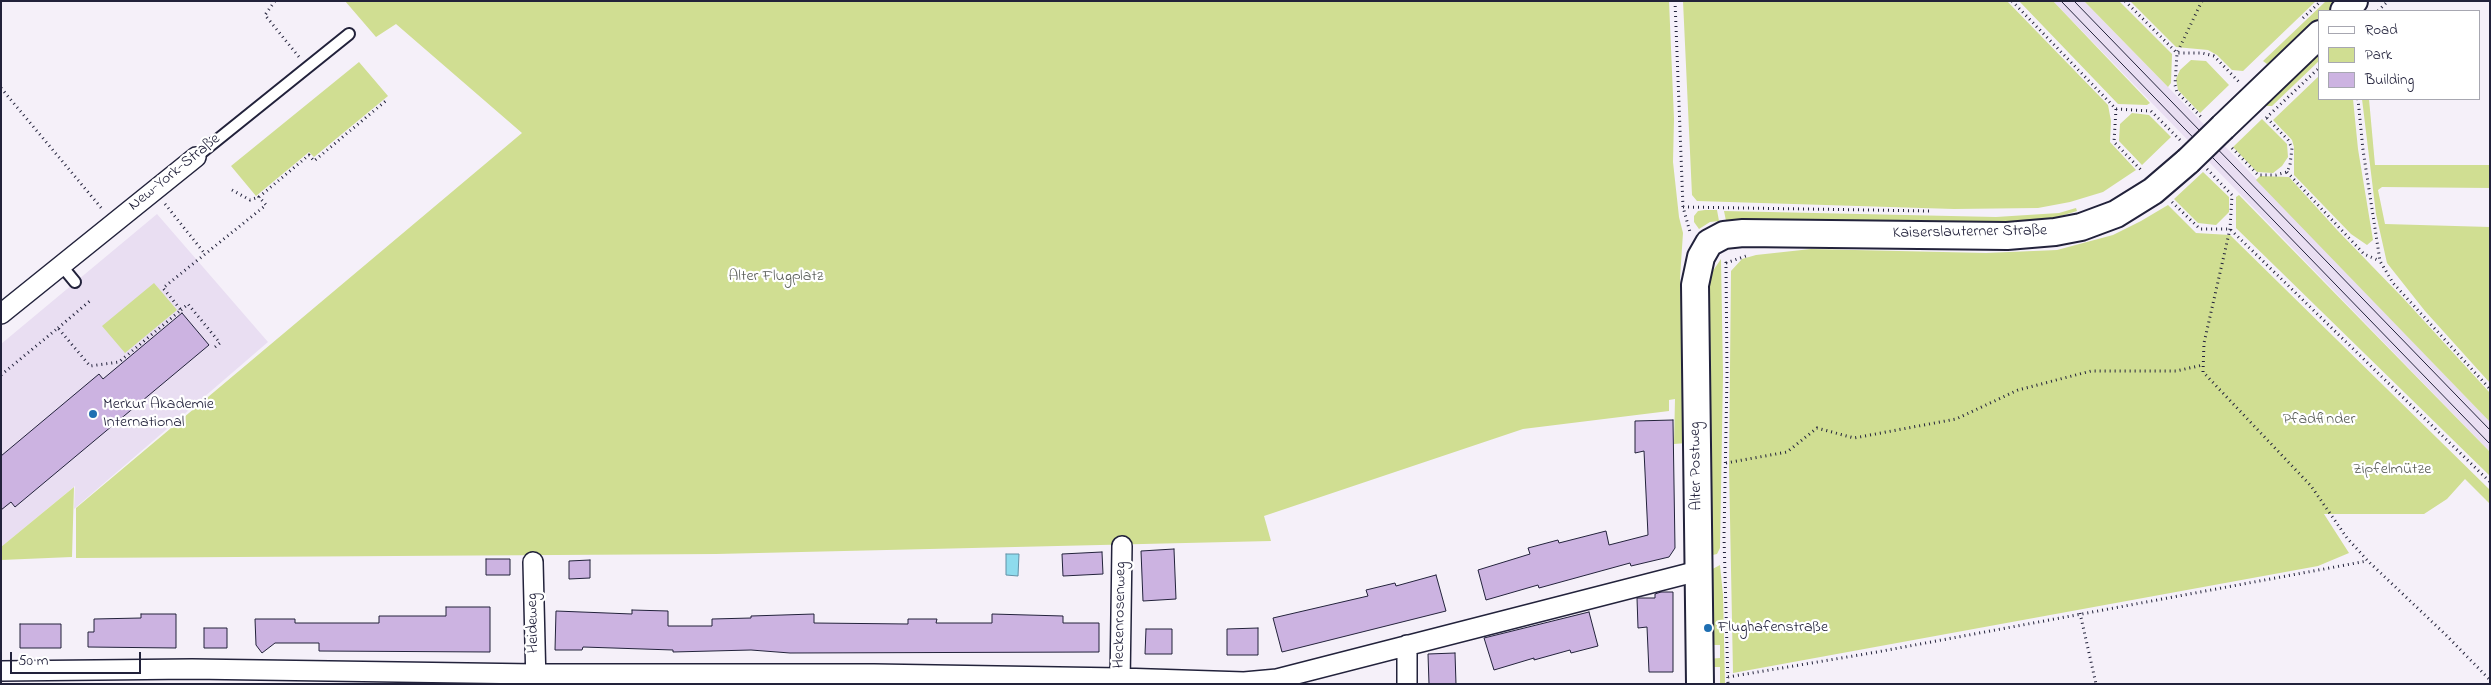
<!DOCTYPE html>
<meta charset="utf-8">
<style>
body{margin:0}
#map{position:relative;width:2491px;height:685px;overflow:hidden;background:#f5f0f9;font-family:"Indie Flower",sans-serif}
canvas{display:block}
.frame{position:absolute;inset:0;border:2px solid #22223b;pointer-events:none}
.legend{position:absolute;left:2318px;top:10px;width:162px;height:90px;box-sizing:border-box;background:#fff;border:1px solid #a7a7b1;margin:0;padding:6px 9px;list-style:none;font-size:15px;color:#22223b}
.legend li{display:flex;align-items:center;gap:10px;height:25px}
.legend b{width:25px;border:1px solid #a7a7b1}
.scale{position:absolute;left:10px;top:652px;width:131px;height:22px;box-sizing:border-box;border:2px solid #22223b;border-top:0;padding-left:6px;font-size:15px;line-height:18px;white-space:nowrap;color:#22223b;-webkit-text-stroke:4px #fff;paint-order:stroke}
</style>
<div id="map">
<canvas width="2491" height="685"></canvas>
<div class="frame"></div>
<ul class="legend">
<li><b style="height:6px;background:#fff"></b>Road</li>
<li><b style="height:14px;background:#d0de92"></b>Park</li>
<li><b style="height:14px;background:#ccb3e1"></b>Building</li>
</ul>
<div class="scale">50 m</div>
</div>
<script>
const ctx = document.querySelector('canvas').getContext('2d');
ctx.lineJoin = 'round';
function paint(path, color) { ctx.fillStyle = color; ctx.fill(path, 'evenodd'); }
const shape = rows => new Path2D(rows.map(r => 'M' + r).join(''));
function strokePath(path, color, width, dash) { ctx.strokeStyle = color; ctx.lineWidth = width; ctx.lineCap = dash ? 'butt' : 'round'; ctx.setLineDash(dash || []); ctx.stroke(path); }
function label(font, color, halo, rows, align = 'center') {
  ctx.font = font + ' "Indie Flower",sans-serif'; ctx.lineWidth = 4.5; ctx.setLineDash([]); ctx.textBaseline = 'middle'; ctx.strokeStyle = halo; ctx.fillStyle = color; for (const [text, x, y, turn = 0] of rows) {
    ctx.save(); ctx.translate(x, y); ctx.rotate((+turn || 0) * Math.PI / 180); ctx.textAlign = isNaN(turn) ? turn : align; if (halo) ctx.strokeText(text, 0, 0); ctx.fillText(text, 0, 0); ctx.restore();
  }
}
const built = shape([
 [2053,1,2084,1,2168,87,2490,422,2490,452],
 [157,214,268,342,74,509,75,486,1,547,1,344]
]);
const green = shape([
 [345,1,1669,1,1674,119,1673,162,1679,217,1683,233,1680,278,1687,443,1674,444,1675,399,1669,400,1669,411,1523,429,1264,516,1271,541,716,554,76,558,76,508,522,133,396,24,376,37],
 [1683,1,2007,1,2108,105,2111,121,2110,142,2136,170,2103,192,2070,202,2038,208,1954,209,1697,201,1692,195],
 [2019,1,2053,1,2150,103,2147,105,2118,104],
 [2084,1,2119,1,2172,54,2171,83,2168,87],
 [2130,1,2316,1,2243,71,2232,70,2217,55,2208,50,2176,47],
 [2326,1,2340,1,2330,11,2320,11,2320,21,2307,32,2267,64,2263,61],
 [2320,48,2320,60,2272,106,2266,106,2263,103],
 [2191,60,2206,61,2229,85,2200,113,2178,90,2176,79,2180,70],
 [359,62,388,96,314,157,309,152,256,196,231,166],
 [2320,75,2320,99,2353,99,2358,149,2373,240,2367,245,2351,234,2294,175,2294,147,2292,140,2273,120],
 [2362,99,2369,99,2375,165,2490,165,2490,188,2382,187,2378,190,2385,224,2490,227,2490,383,2425,311,2387,263,2376,214],
 [2132,113,2149,115,2171,137,2142,165,2119,141,2120,124],
 [2262,119,2287,144,2288,157,2282,166,2273,173,2257,172,2233,147],
 [2203,172,2229,197,2229,212,2216,225,2198,223,2174,199],
 [2260,176,2289,177,2338,231,2403,298,2490,393,2490,422,2256,180],
 [2239,195,2490,452,2490,476,2236,228,2236,197],
 [2168,205,2196,233,2230,235,2490,490,2490,504,2465,479,2447,499,2424,514,2324,514,2349,553,2318,566,1733,673,1729,466,1731,271,1742,259,1756,255,1811,249,1986,253,2057,250,2113,235,2141,221],
 [2076,208,2077,211,2054,218,2023,224,1995,226,1726,221,1724,211,1996,217,2059,213],
 [1705,210,1717,210,1719,221,1710,222,1699,229,1694,222,1694,216,1698,211],
 [1721,259,1723,374,1720,548,1717,554,1708,556,1708,278],
 [154,283,177,310,125,353,102,326],
 [74,487,72,557,1,560,1,547],
 [1720,565,1723,595,1725,684,1720,684,1720,667,1707,667,1707,659,1720,658,1720,645,1713,645,1712,601,1705,573]
]);
const water = shape([
 [1006,554,1019,554,1018,576,1006,575,1006,554]
]);
const building = shape([
 [182,313,209,345,15,507,11,502,1,510,1,456,99,374,103,379,182,313],
 [1673,420,1675,548,1669,557,1631,566,1630,563,1539,588,1538,585,1486,600,1478,570,1530,554,1528,548,1558,540,1559,543,1606,531,1609,545,1648,535,1644,451,1635,453,1635,421,1673,420],
 [1174,549,1176,599,1143,601,1141,551,1174,549],
 [1102,552,1103,574,1063,576,1062,554,1102,552],
 [486,559,510,559,510,575,486,575,486,559],
 [590,560,590,578,569,579,569,561,590,560],
 [1436,575,1446,611,1282,652,1273,618,1368,596,1366,590,1395,583,1396,586,1436,575],
 [1661,592,1673,592,1673,672,1649,672,1647,627,1638,628,1637,598,1655,598,1655,594,1661,592],
 [446,607,490,607,490,652,319,651,319,643,275,643,262,653,256,645,255,619,295,619,295,623,379,623,379,616,446,616,446,607],
 [632,610,668,611,668,626,712,626,712,619,751,618,751,616,814,614,814,623,908,624,908,619,937,619,936,623,992,623,992,614,1063,616,1063,623,1099,623,1099,652,790,653,751,650,673,652,673,650,583,647,582,650,555,650,556,611,632,614,632,610],
 [1589,612,1598,646,1571,653,1570,650,1534,660,1534,658,1494,670,1484,638,1589,612],
 [141,614,176,614,176,648,88,647,88,632,94,632,94,619,141,618,141,614],
 [20,624,61,624,61,648,20,648,20,624],
 [204,628,227,628,227,648,204,648,204,628],
 [1258,628,1258,655,1227,655,1227,629,1258,628],
 [1146,629,1172,629,1172,654,1145,654,1146,629],
 [1455,653,1456,684,1429,684,1428,654,1455,653]
]);
const path = shape([
 [275,1,265,15,299,57],
 [1675,1,1683,207,1690,232],
 [2012,1,2116,109,2151,111,2181,141],
 [2125,1,2177,53,2202,53,2214,56,2239,82],
 [2202,1,2177,53,2175,85,2177,92,2203,119],
 [2378,11,2388,1],
 [2303,18,2321,1],
 [1,88,103,210],
 [2358,99,2363,150,2380,261,2393,283,2490,389],
 [2116,109,2114,142,2143,172],
 [2266,118,2320,67],
 [2232,148,2258,175,2276,175,2287,172,2290,165,2292,148,2288,140,2267,118],
 [2207,169,2232,195,2230,229,2204,343,2203,372,2311,486,2347,538,2368,561,2446,635,2490,680],
 [2287,172,2364,254,2380,261],
 [232,190,250,200,259,197],
 [2172,202,2200,229,2230,229,2490,482],
 [165,204,205,254],
 [1683,207,1929,211],
 [1726,262,1727,375,1724,537,1728,684],
 [1726,263,1746,256],
 [181,310,188,304,220,343,215,347],
 [58,328,91,300],
 [1,375,58,328,90,366,119,362,181,310,163,288,266,205,259,197,309,155,314,161,388,99],
 [1726,463,1787,452,1817,428,1854,438,1956,419,2018,390,2091,371,2176,371,2203,365],
 [2080,613,2096,684],
 [1728,677,1877,652,2367,561]
]);
const service = shape([
 [196,157,349,34],
 [61,265,75,282]
]);
const minor = shape([
 [1,314,196,157],
 [533,562,536,684],
 [1407,645,1407,684],
 [1,671,192,669,535,674,874,674,1120,678,1244,682,1277,679,1698,571],
 [1120,684,1122,546]
]);
const secondary = shape([
 [2344,11,2354,1],
 [2223,127,2320,34],
 [1700,684,1695,285,1701,257,1709,243,1724,235,1743,233,2007,236,2055,232,2081,227,2116,214,2153,191,2188,161]
]);
const tram = shape([
 [2061,1,2490,444],
 [2074,1,2490,430]
]);
const secondaryBridge = shape([
 [2188,161,2223,127]
]);
const markers = [
 [93,414,5,"#1f6fb2"],
 [1708,628,5,"#1f6fb2"]
];
const streetNames = [
 ["New-York-Straße",175,173,-39],
 ["Kaiserslauterner Straße",1970,233,-1],
 ["Alter Postweg",1697,466,-91],
 ["Heckenrosenweg",1121,615,-89],
 ["Heideweg",534,623,-91]
];
const parkNames = [
 ["Alter Flugplatz",776,277],
 ["Pfadfinder",2319,420],
 ["Zipfelmütze",2392,470]
];
const poiNames = [
 ["Merkur Akademie",103,405],
 ["International",103,423],
 ["Flughafenstraße",1718,628]
];
paint(built, '#e9def2');
paint(green, '#d0de92');
paint(water, '#8edbed');
strokePath(water, '#6391a6', 1);
paint(building, '#ccb3e1');
strokePath(building, '#22223b', 1);
strokePath(service, '#22223b', 14);
strokePath(minor, '#22223b', 22);
strokePath(secondary, '#22223b', 30);
strokePath(path, '#22223b', 3, [1, 4]);
strokePath(service, '#fff', 10);
strokePath(minor, '#fff', 19);
strokePath(secondary, '#fff', 26);
strokePath(tram, '#22223b', 1);
strokePath(secondaryBridge, '#22223b', 30, []);
strokePath(secondaryBridge, '#fff', 26);
for (const [x, y, r, color] of markers) { const dot = new Path2D(); dot.arc(x, y, r, 0, 2 * Math.PI); ctx.fillStyle = color; ctx.fill(dot); strokePath(dot, '#fff', 2); }
label('16px', '#22223b', '#fff', streetNames);
label('16px', '#565a55', '#fff', parkNames);
label('16px', '#22223b', '#fff', poiNames, 'left');
</script>
